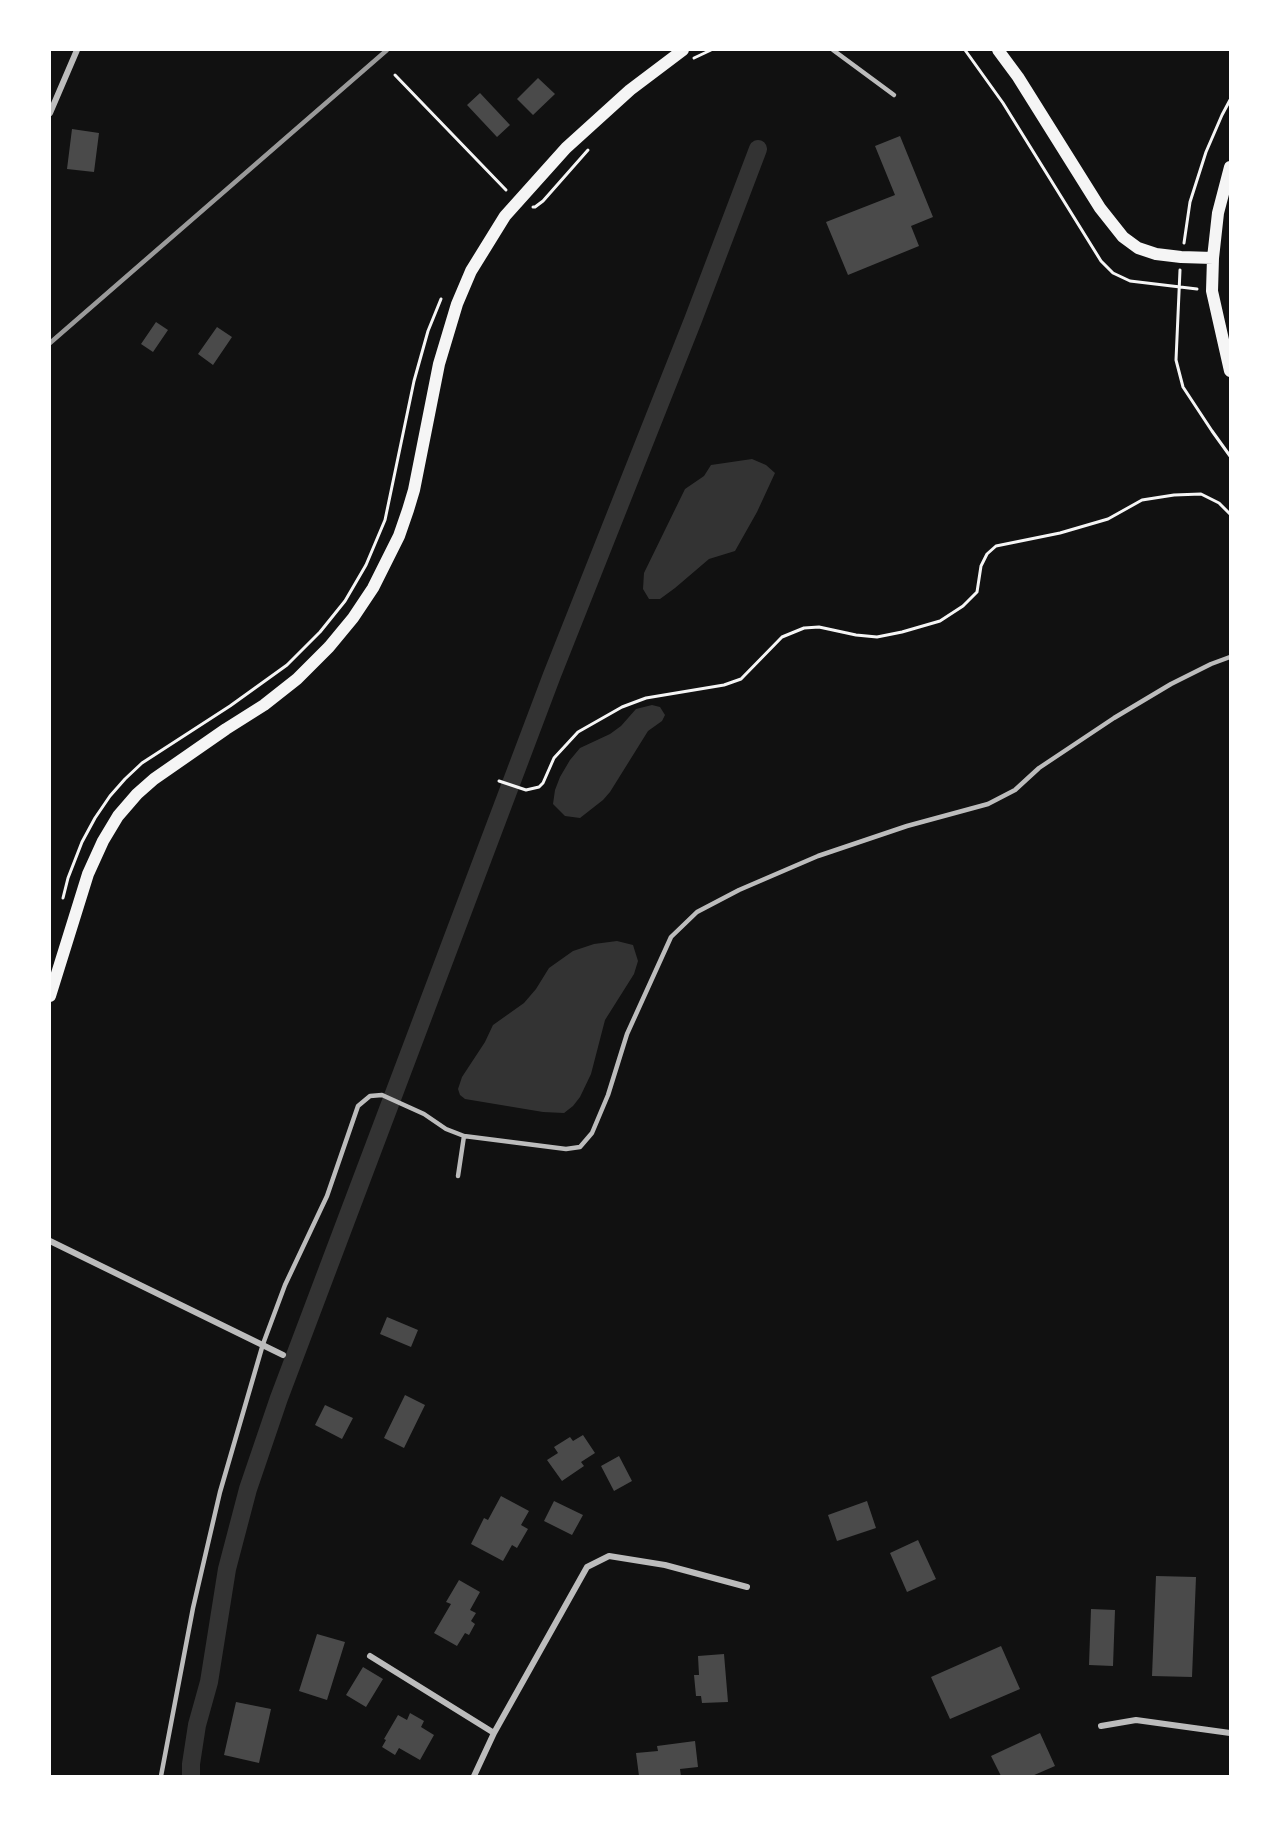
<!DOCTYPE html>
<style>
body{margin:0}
#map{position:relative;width:1280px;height:1826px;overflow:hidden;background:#111;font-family:Barlow,sans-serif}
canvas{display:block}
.frame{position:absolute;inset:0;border:51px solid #fff;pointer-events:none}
</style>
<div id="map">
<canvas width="1280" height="1826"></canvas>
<div class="frame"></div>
</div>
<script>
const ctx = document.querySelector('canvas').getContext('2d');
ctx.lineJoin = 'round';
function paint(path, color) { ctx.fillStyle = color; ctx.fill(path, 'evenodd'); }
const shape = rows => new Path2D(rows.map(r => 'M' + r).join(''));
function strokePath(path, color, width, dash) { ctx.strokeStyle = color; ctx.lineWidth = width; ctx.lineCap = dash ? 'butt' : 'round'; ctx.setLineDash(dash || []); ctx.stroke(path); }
const water = shape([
 [752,459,766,465,775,473,757,512,735,551,709,559,675,588,660,599,649,599,643,589,644,573,685,489,704,476,711,465],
 [652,705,660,707,665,715,662,721,648,731,610,792,603,800,580,818,565,816,553,804,555,790,560,777,570,760,580,748,610,734,621,726,636,709],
 [617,941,633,945,638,961,634,974,605,1020,591,1074,580,1097,573,1106,564,1113,543,1112,465,1099,460,1095,458,1089,462,1077,485,1042,493,1025,524,1003,536,989,549,968,573,951,594,944]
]);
const canal = shape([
 [191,1776,191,1764,197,1725,209,1682,227,1569,248,1489,279,1398,552,675,693,320,758,149]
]);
const building = shape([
 [538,78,555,94,533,115,517,99],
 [480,93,510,125,497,137,467,105],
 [72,129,99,133,94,172,67,169],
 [900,136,933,217,911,226,919,246,848,275,826,222,895,195,875,146],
 [156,322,168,330,153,352,141,344],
 [217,327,232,337,213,365,198,354],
 [387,1317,418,1330,411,1347,380,1334],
 [405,1395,425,1405,404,1448,384,1438],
 [325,1405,353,1418,342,1439,315,1425],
 [583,1435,595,1453,581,1462,584,1466,562,1481,547,1460,558,1453,554,1447,570,1437,573,1441],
 [619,1456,632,1481,614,1491,601,1466],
 [501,1496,529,1511,521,1525,528,1529,517,1548,512,1545,503,1561,471,1544,484,1518,488,1520],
 [554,1501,583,1515,572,1535,544,1521],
 [867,1501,876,1528,837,1541,828,1515],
 [918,1540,936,1579,907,1592,890,1553],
 [1156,1576,1196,1577,1192,1677,1152,1676],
 [459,1580,480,1592,470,1610,476,1613,471,1621,475,1624,469,1635,465,1633,457,1646,434,1633,451,1604,446,1602],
 [1091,1609,1115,1610,1113,1666,1089,1665],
 [317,1634,345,1642,327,1700,299,1691],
 [1001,1646,1020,1689,950,1719,931,1677],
 [724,1654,728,1702,702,1703,701,1696,696,1696,694,1675,699,1675,698,1656],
 [363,1667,383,1679,366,1707,346,1695],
 [236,1702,271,1709,259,1763,224,1755],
 [410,1713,424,1721,421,1727,434,1735,420,1760,399,1748,395,1755,382,1747,386,1740,384,1739,398,1715,407,1720],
 [1040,1733,1055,1766,1032,1776,1001,1776,991,1756],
 [695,1741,698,1767,680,1769,681,1776,639,1776,636,1753,658,1751,657,1746]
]);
const path = shape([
 [965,50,1003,103,1101,261,1113,273,1130,281,1197,289],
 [694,58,711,50],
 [395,75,506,190],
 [533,207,535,207,543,201,588,150],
 [1184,243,1190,202,1206,152,1222,115,1230,100],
 [1180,270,1176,360,1183,387,1212,431,1230,456],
 [499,781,526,790,539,787,543,783,554,758,578,732,622,707,646,698,724,685,741,679,782,637,804,628,819,627,856,635,877,637,902,632,940,621,963,606,977,592,981,566,987,554,996,546,1060,533,1108,519,1142,500,1174,495,1201,494,1219,503,1230,514],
 [63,898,68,878,82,842,95,818,110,796,125,779,142,763,230,706,287,665,320,632,345,601,366,565,385,520,414,381,428,331,441,299]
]);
const service = shape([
 [833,50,894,95],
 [458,1176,464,1136],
 [161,1776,193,1608,220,1492,263,1344,285,1285,327,1196,358,1106,370,1096,382,1095,424,1114,446,1129,464,1136,566,1149,580,1147,592,1133,608,1095,627,1034,671,937,697,912,739,890,818,856,907,826,988,804,1015,790,1039,768,1114,718,1171,684,1211,664,1230,657]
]);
const minor = shape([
 [50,113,77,50],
 [50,1241,283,1355],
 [370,1656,494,1733],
 [1101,1726,1136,1720,1230,1733],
 [474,1776,494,1733,587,1567,609,1556,665,1565,747,1587]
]);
const secondary = shape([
 [998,50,1018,77,1100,208,1123,237,1138,248,1156,254,1181,257,1213,258],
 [1230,167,1218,213,1213,258,1212,291,1230,371],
 [50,996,88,874,103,841,118,816,137,794,154,779,226,729,264,705,297,679,329,647,353,618,373,588,399,536,408,510,414,490,439,364,457,304,471,271,505,216,566,148,630,90,683,50]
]);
const rail = shape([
 [50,343,387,50]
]);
paint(water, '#333');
strokePath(canal, '#333', 18);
paint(building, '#4a4a4a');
strokePath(path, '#f5f5f5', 3);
strokePath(service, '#bcbcbc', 4.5);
strokePath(minor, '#bcbcbc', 6);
strokePath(secondary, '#f5f5f5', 12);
strokePath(rail, '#9a9a9a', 4.5);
</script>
